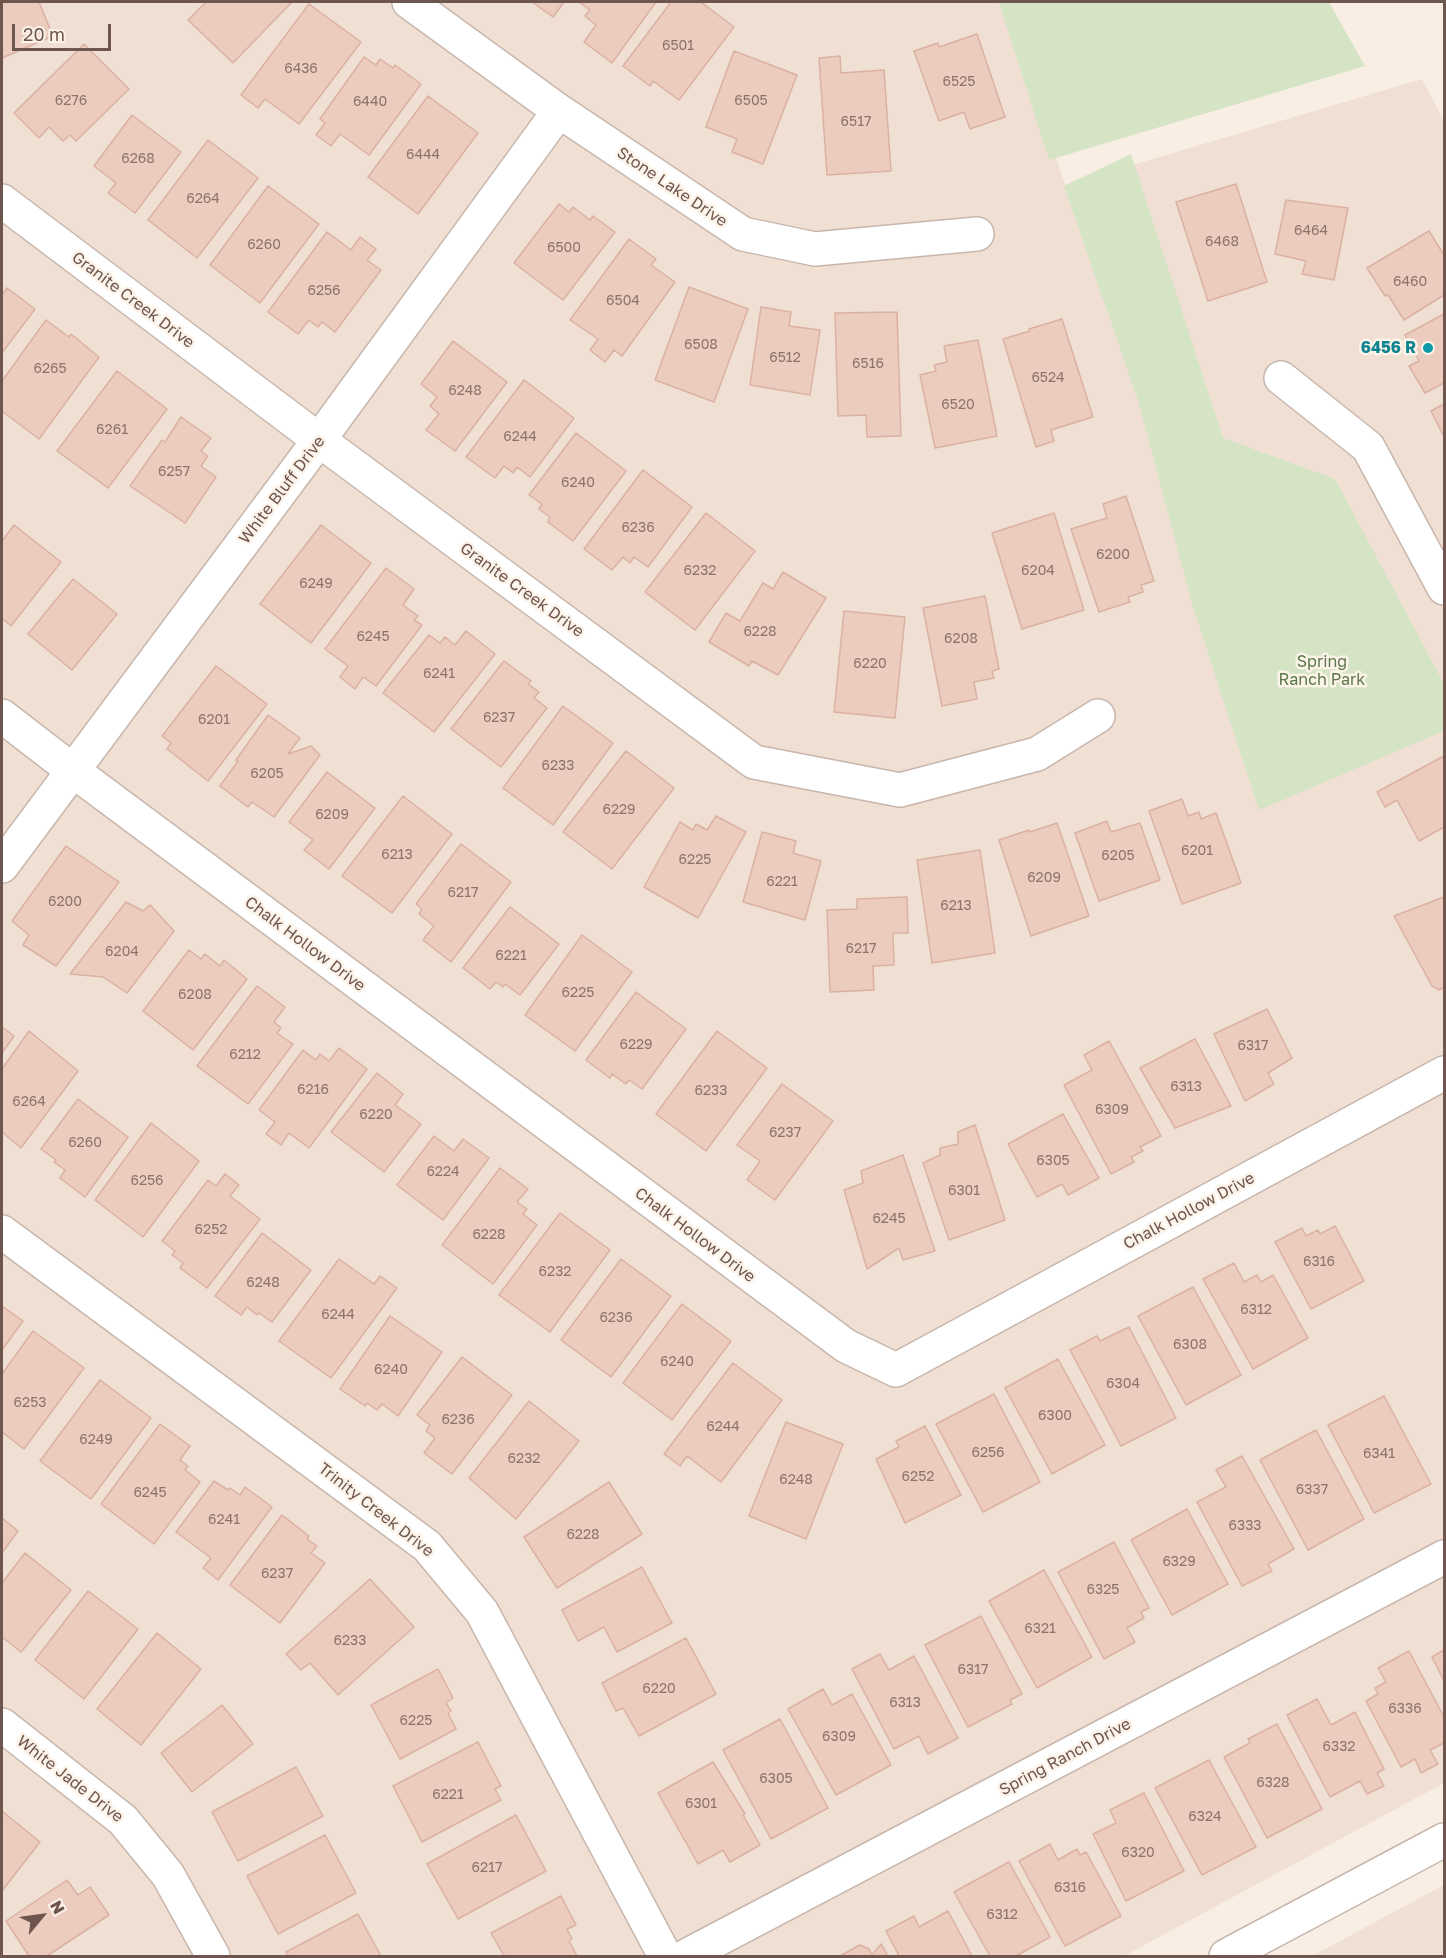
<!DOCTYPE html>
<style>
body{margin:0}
#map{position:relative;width:1446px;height:1958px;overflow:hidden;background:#f9eee4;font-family:"Golos Text",sans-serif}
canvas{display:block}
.frame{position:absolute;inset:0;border:3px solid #6e554d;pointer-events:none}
.north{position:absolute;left:12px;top:1886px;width:60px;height:60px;-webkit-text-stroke:4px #fcf3e9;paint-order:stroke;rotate:61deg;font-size:16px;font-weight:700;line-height:24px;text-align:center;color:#6e554d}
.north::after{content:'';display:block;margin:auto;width:21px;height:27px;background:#6e554d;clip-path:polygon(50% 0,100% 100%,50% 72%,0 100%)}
.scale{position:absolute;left:12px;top:24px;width:99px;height:27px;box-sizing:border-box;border:3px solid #6e554d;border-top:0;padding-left:8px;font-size:18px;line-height:21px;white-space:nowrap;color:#6e554d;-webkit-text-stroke:4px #fcf3e9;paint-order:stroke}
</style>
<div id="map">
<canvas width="1446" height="1958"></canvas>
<div class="frame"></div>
<div class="north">N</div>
<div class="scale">20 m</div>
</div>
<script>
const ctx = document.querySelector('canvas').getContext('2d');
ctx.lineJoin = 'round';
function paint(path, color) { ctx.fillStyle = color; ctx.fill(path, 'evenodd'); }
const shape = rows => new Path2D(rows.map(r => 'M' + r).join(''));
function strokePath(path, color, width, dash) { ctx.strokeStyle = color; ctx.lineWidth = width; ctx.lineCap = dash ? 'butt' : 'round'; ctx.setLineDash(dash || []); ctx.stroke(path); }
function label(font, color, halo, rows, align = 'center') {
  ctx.font = font + ' "Golos Text",sans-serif'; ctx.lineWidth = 5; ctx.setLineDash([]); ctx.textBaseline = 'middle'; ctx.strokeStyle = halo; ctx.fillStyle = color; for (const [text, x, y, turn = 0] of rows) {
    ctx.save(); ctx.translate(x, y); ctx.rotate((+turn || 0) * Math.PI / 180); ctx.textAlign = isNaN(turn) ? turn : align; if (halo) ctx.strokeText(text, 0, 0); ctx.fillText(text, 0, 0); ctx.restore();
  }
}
const residential = shape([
 [2,2,1006,2,1065,185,1422,79,1444,121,1444,1783,1124,1956,2,1956],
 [1444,1885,1444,1956,1312,1956]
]);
const green = shape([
 [999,2,1329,2,1365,66,1049,160],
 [1131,154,1223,438,1335,479,1444,684,1444,731,1259,810,1193,607,1138,400,1064,186]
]);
const building = shape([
 [2,2,39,2,53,36,2,58,2,2],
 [206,2,292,2,233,63,188,20,206,2],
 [532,2,564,2,553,17,532,2],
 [579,2,656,2,612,63,584,42,596,25,585,16,590,10,579,2],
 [671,2,701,2,734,27,679,100,653,81,650,86,623,66,671,2],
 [309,4,361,42,299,124,265,99,258,108,241,95,309,4],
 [977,34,1005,117,970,129,964,112,939,121,914,51,938,43,939,47,977,34],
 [84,44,129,89,76,141,70,135,63,141,49,127,39,138,14,113,84,44],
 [734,51,797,75,763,164,732,152,737,139,706,127,734,51],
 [840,56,841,73,884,70,891,171,827,175,819,58,840,56],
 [364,57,376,65,380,59,393,68,395,65,421,84,369,155,340,134,331,146,316,135,325,123,320,119,364,57],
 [428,96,478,133,418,214,368,177,428,96],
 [132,115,181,152,135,213,108,193,116,183,94,166,132,115],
 [208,140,258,178,197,258,148,220,208,140],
 [1236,184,1267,282,1208,301,1176,202,1236,184],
 [268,186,319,224,260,303,210,265,268,186],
 [1286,200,1348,208,1334,280,1302,274,1306,261,1275,254,1286,200],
 [559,204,569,212,573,207,590,220,593,216,615,232,563,300,514,263,559,204],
 [1429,231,1444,255,1444,295,1404,320,1388,295,1385,296,1367,268,1429,231],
 [327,232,351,250,360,237,376,249,367,260,381,270,335,332,322,322,318,327,309,320,298,334,268,312,327,232],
 [629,239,656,259,651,265,675,282,622,356,614,350,605,362,590,350,598,339,570,320,629,239],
 [689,287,748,309,714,402,655,380,689,287],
 [7,288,35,309,2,353,2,295,7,288],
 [761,307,791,312,789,326,820,330,810,395,750,385,761,307],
 [897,312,901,436,867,437,866,415,838,416,835,313,897,312],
 [1444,314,1444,383,1425,393,1409,366,1419,361,1405,335,1444,314],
 [1062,319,1093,417,1051,430,1054,441,1036,447,1003,339,1030,331,1029,329,1062,319],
 [46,320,69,337,71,334,99,357,39,439,2,411,2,381,46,320],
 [978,340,997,436,935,448,920,375,936,371,934,365,947,362,944,346,978,340],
 [453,341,507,382,455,451,426,430,439,414,430,406,437,397,421,384,453,341],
 [117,371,167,409,108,488,57,451,117,371],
 [524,380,574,418,530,477,517,467,513,473,504,466,495,478,466,457,524,380],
 [1444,404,1444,437,1431,411,1444,404],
 [181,417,211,438,201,451,208,456,201,466,216,477,185,523,130,486,162,440,165,442,181,417],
 [576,433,626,471,573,541,548,522,550,517,539,509,542,504,529,495,576,433],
 [643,470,692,507,648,567,634,557,630,563,623,557,612,570,584,549,643,470],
 [1126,496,1154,581,1141,585,1143,592,1128,597,1130,602,1099,612,1071,529,1107,518,1103,504,1126,496],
 [706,513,755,551,695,630,645,592,706,513],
 [1054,513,1084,610,1022,629,992,533,1054,513],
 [14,525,61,562,11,626,2,618,2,541,14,525],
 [321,525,371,563,311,643,260,604,321,525],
 [386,568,414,589,403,605,418,616,414,620,422,625,376,686,363,677,355,689,340,677,348,666,325,649,386,568],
 [783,572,826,598,778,675,752,661,749,666,709,642,726,613,740,621,763,583,773,589,783,572],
 [73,579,117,614,72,670,28,634,73,579],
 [985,596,999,669,992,671,994,678,974,682,977,699,942,706,923,608,985,596],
 [844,611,905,617,895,718,834,712,844,611],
 [466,631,495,654,434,732,383,693,429,635,440,643,445,637,455,645,466,631],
 [504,661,531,681,528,684,539,692,534,698,547,708,501,767,451,729,504,661],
 [216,666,267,704,208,781,167,749,171,743,162,736,216,666],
 [563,706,613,743,553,825,503,788,563,706],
 [268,715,300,738,288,754,311,746,320,755,274,817,252,802,248,807,220,786,238,761,236,760,268,715],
 [626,751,674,788,612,869,563,832,626,751],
 [1444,756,1444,827,1419,841,1397,800,1385,807,1377,792,1444,756],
 [327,772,375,808,329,869,304,850,313,840,289,822,327,772],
 [403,796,452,834,392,913,342,876,403,796],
 [1182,799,1188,816,1199,812,1201,819,1216,813,1241,883,1182,904,1149,811,1182,799],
 [716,816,746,832,698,918,644,887,680,822,693,830,696,824,707,830,716,816],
 [1107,821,1111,832,1140,823,1160,880,1099,901,1075,833,1107,821],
 [1057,823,1089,916,1031,936,999,840,1029,830,1030,832,1057,823],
 [762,832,796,841,793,853,821,861,805,920,743,902,762,832],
 [461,844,511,882,451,962,423,940,434,926,419,914,422,909,416,904,461,844],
 [66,846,119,882,56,966,23,945,29,935,12,921,66,846],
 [980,850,995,953,932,963,917,860,980,850],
 [907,897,908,933,893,933,894,965,873,966,874,990,830,992,827,910,857,909,857,899,907,897],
 [1444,897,1444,987,1439,990,1432,986,1394,916,1444,897],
 [126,902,143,911,150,905,174,931,127,993,103,977,70,974,126,902],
 [510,907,559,944,520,995,505,984,503,987,496,982,490,989,463,968,510,907],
 [582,935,632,972,575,1051,525,1015,582,935],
 [189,950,201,959,205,954,220,966,224,960,247,979,193,1050,143,1011,189,950],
 [257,986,285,1007,274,1022,281,1028,277,1033,293,1044,248,1104,197,1066,257,986],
 [636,992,686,1029,642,1089,629,1080,626,1084,612,1074,610,1078,586,1060,636,992],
 [1267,1009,1292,1058,1268,1073,1274,1084,1245,1101,1214,1034,1267,1009],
 [2,1027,14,1036,2,1053,2,1027],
 [29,1031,78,1071,21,1148,2,1132,2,1069,29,1031],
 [717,1031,767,1068,706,1151,656,1114,717,1031],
 [1195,1039,1231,1106,1175,1128,1140,1068,1195,1039],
 [1109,1041,1161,1136,1140,1147,1143,1151,1131,1157,1134,1162,1111,1174,1064,1085,1092,1070,1084,1055,1109,1041],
 [339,1048,367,1069,309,1148,289,1133,281,1145,266,1134,275,1122,259,1110,303,1050,316,1060,320,1054,329,1061,339,1048],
 [377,1073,403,1094,395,1105,421,1124,384,1172,331,1132,377,1073],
 [782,1084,833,1121,775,1200,747,1180,760,1161,737,1145,782,1084],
 [78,1099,128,1137,85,1197,60,1178,65,1170,54,1162,56,1160,41,1149,78,1099],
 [1063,1114,1099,1178,1068,1195,1062,1184,1037,1197,1008,1144,1063,1114],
 [151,1123,199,1161,143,1237,95,1200,151,1123],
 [975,1125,1005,1220,949,1240,923,1163,940,1155,940,1148,958,1144,958,1132,975,1125],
 [434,1136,454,1151,463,1139,489,1158,443,1220,397,1185,434,1136],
 [903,1155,935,1251,903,1260,899,1248,867,1269,844,1190,863,1183,861,1171,903,1155],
 [500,1168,528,1189,517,1202,527,1209,523,1214,537,1225,493,1284,442,1245,500,1168],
 [225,1174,239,1185,230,1196,260,1219,207,1288,180,1268,183,1263,172,1255,175,1251,162,1241,208,1180,216,1186,225,1174],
 [560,1213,610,1250,550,1332,499,1295,560,1213],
 [1335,1226,1364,1281,1311,1309,1275,1242,1302,1228,1306,1236,1318,1230,1320,1234,1335,1226],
 [262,1233,311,1270,272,1322,259,1313,257,1315,247,1307,241,1315,215,1296,262,1233],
 [339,1259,374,1284,380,1276,397,1288,331,1378,279,1341,339,1259],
 [621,1259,671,1296,611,1377,561,1340,621,1259],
 [1234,1263,1244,1282,1257,1275,1261,1282,1273,1275,1308,1338,1253,1369,1203,1279,1234,1263],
 [1193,1287,1241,1375,1186,1405,1138,1316,1193,1287],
 [682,1304,731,1341,672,1420,623,1383,682,1304],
 [2,1306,23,1321,2,1350,2,1306],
 [390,1316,442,1352,398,1416,382,1404,377,1410,367,1403,365,1406,340,1389,390,1316],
 [1129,1327,1176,1418,1121,1446,1070,1350,1097,1336,1100,1341,1129,1327],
 [33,1331,84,1368,24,1449,2,1432,2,1374,33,1331],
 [462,1357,512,1395,452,1474,424,1453,435,1438,426,1431,430,1425,417,1415,462,1357],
 [1058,1359,1105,1445,1052,1474,1005,1388,1058,1359],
 [733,1363,782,1400,721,1482,687,1456,680,1466,664,1454,733,1363],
 [100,1380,151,1418,91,1499,40,1461,100,1380],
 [994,1394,1040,1482,983,1512,936,1424,994,1394],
 [1384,1396,1431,1484,1374,1513,1328,1425,1384,1396],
 [529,1401,579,1441,516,1519,469,1478,529,1401],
 [786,1422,843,1444,806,1539,749,1516,786,1422],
 [160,1424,190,1446,180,1460,188,1466,185,1470,200,1482,154,1544,101,1504,160,1424],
 [925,1426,961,1495,905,1523,876,1459,899,1447,896,1441,925,1426],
 [1316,1430,1364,1519,1308,1550,1260,1460,1316,1430],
 [1242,1456,1294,1549,1268,1564,1272,1571,1242,1586,1197,1502,1226,1487,1216,1470,1242,1456],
 [214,1481,228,1490,230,1488,240,1495,245,1487,272,1507,218,1580,203,1568,211,1558,176,1532,214,1481],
 [609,1482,642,1534,557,1588,524,1537,609,1482],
 [1187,1509,1228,1584,1172,1615,1131,1540,1187,1509],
 [282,1515,309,1536,307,1539,317,1546,311,1553,325,1563,280,1623,230,1585,282,1515],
 [2,1518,18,1531,2,1553,2,1518],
 [1114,1542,1149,1608,1141,1612,1144,1618,1127,1628,1135,1642,1104,1659,1058,1572,1114,1542],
 [25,1553,71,1590,21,1652,2,1637,2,1583,25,1553],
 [642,1567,672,1623,617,1652,604,1627,578,1641,562,1610,642,1567],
 [1044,1570,1092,1657,1037,1688,989,1601,1044,1570],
 [370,1579,414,1627,338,1695,310,1663,301,1670,286,1654,370,1579],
 [88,1591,138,1629,84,1699,35,1660,88,1591],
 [981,1616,1022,1694,1010,1700,1012,1704,968,1727,925,1645,981,1616],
 [157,1633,201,1669,141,1745,97,1709,157,1633],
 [686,1638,716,1694,639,1736,623,1708,616,1711,602,1683,686,1638],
 [1444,1650,1444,1681,1432,1657,1444,1650],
 [1409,1651,1444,1717,1444,1743,1430,1750,1438,1764,1421,1773,1415,1759,1401,1767,1366,1701,1378,1694,1375,1688,1386,1682,1378,1668,1409,1651],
 [880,1654,889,1670,914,1656,958,1738,928,1754,919,1736,894,1749,852,1669,880,1654],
 [438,1669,453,1698,446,1703,451,1711,448,1713,456,1729,400,1759,371,1705,438,1669],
 [823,1689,832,1705,852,1694,891,1765,836,1795,788,1709,823,1689],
 [1317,1699,1331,1725,1355,1712,1384,1769,1377,1773,1384,1786,1367,1794,1360,1781,1330,1797,1287,1715,1317,1699],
 [222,1705,253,1744,192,1792,161,1753,222,1705],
 [780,1719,828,1808,771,1839,723,1750,780,1719],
 [1277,1724,1322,1809,1267,1838,1224,1757,1250,1743,1248,1739,1277,1724],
 [478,1742,501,1786,495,1789,501,1800,422,1842,393,1786,478,1742],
 [1209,1760,1256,1847,1202,1875,1155,1788,1209,1760],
 [713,1762,745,1814,743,1815,760,1845,730,1862,723,1850,698,1864,658,1793,713,1762],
 [296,1767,323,1816,238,1861,212,1812,296,1767],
 [1144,1793,1184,1871,1126,1901,1093,1834,1116,1823,1110,1810,1144,1793],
 [2,1811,40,1842,2,1891,2,1811],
 [516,1815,546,1871,458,1919,427,1864,516,1815],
 [325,1835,356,1893,278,1934,247,1876,325,1835],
 [1050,1844,1058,1860,1077,1849,1080,1855,1086,1852,1121,1916,1065,1946,1019,1861,1050,1844],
 [1009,1862,1050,1937,1016,1956,990,1956,954,1892,1009,1862],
 [67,1880,78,1895,90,1887,109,1915,47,1956,29,1956,6,1921,67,1880],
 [561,1896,576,1925,567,1929,572,1939,569,1941,577,1956,504,1956,491,1933,561,1896],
 [948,1911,972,1956,899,1956,886,1931,914,1916,919,1927,948,1911],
 [358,1914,381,1956,288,1956,286,1952,358,1914],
 [881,1944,888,1956,840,1956,860,1945,869,1949,872,1955,881,1944]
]);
const minor = shape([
 [409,2,559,111,743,234,815,249,977,234],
 [2,201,319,440,754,762,900,790,1037,754,1098,716],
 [1281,378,1368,447,1444,588],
 [2,716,72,770,846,1346,896,1370,1444,1073],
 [2,866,319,440,559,111],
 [2,1232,427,1546,482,1612,665,1956],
 [2,1725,123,1820,168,1875,213,1956],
 [686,1956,1444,1557]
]);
const tertiary = shape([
 [1226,1956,1444,1840]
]);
const markers = [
 [1428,348,6,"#0f9aa8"]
];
const numberNames = [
 ["6501",678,46],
 ["6436",301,69],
 ["6525",959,82],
 ["6276",71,101],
 ["6505",751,101],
 ["6440",370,102],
 ["6517",856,122],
 ["6444",423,155],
 ["6268",138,159],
 ["6264",203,199],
 ["6464",1311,231],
 ["6468",1222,242],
 ["6260",264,245],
 ["6500",564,248],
 ["6460",1410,282],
 ["6256",324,291],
 ["6504",623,301],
 ["6508",701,345],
 ["6512",785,358],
 ["6516",868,364],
 ["6265",50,369],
 ["6524",1048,378],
 ["6248",465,391],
 ["6520",958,405],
 ["6261",112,430],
 ["6244",520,437],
 ["6257",174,472],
 ["6240",578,483],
 ["6236",638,528],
 ["6200",1113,555],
 ["6232",700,571],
 ["6204",1038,571],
 ["6249",316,584],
 ["6228",760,632],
 ["6245",373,637],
 ["6208",961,639],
 ["6220",870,664],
 ["6241",439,674],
 ["6237",499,718],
 ["6201",214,720],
 ["6233",558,766],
 ["6205",267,774],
 ["6229",619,810],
 ["6209",332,815],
 ["6201",1197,851],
 ["6213",397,855],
 ["6205",1118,856],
 ["6225",695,860],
 ["6209",1044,878],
 ["6221",782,882],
 ["6217",463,893],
 ["6200",65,902],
 ["6213",956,906],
 ["6217",861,949],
 ["6204",122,952],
 ["6221",511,956],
 ["6225",578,993],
 ["6208",195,995],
 ["6229",636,1045],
 ["6317",1253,1046],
 ["6212",245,1055],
 ["6313",1186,1087],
 ["6216",313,1090],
 ["6233",711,1091],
 ["6264",29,1102],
 ["6309",1112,1110],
 ["6220",376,1115],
 ["6237",785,1133],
 ["6260",85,1143],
 ["6305",1053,1161],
 ["6224",443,1172],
 ["6256",147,1181],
 ["6301",964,1191],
 ["6245",889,1219],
 ["6252",211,1230],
 ["6228",489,1235],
 ["6316",1319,1262],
 ["6232",555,1272],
 ["6248",263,1283],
 ["6312",1256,1310],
 ["6244",338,1315],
 ["6236",616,1318],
 ["6308",1190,1345],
 ["6240",677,1362],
 ["6240",391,1370],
 ["6304",1123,1384],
 ["6253",30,1403],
 ["6300",1055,1416],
 ["6236",458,1420],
 ["6244",723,1427],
 ["6249",96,1440],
 ["6256",988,1453],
 ["6341",1379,1454],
 ["6232",524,1459],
 ["6252",918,1477],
 ["6248",796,1480],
 ["6337",1312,1490],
 ["6245",150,1493],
 ["6241",224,1520],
 ["6333",1245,1526],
 ["6228",583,1535],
 ["6329",1179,1562],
 ["6237",277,1574],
 ["6325",1103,1590],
 ["6321",1040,1629],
 ["6233",350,1641],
 ["6317",973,1670],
 ["6220",659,1689],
 ["6313",905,1703],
 ["6336",1405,1709],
 ["6225",416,1721],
 ["6309",839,1737],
 ["6332",1339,1747],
 ["6305",776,1779],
 ["6328",1273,1783],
 ["6221",448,1795],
 ["6301",701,1804],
 ["6324",1205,1817],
 ["6320",1138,1853],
 ["6217",487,1868],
 ["6316",1070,1888],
 ["6312",1002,1915]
];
const streetNames = [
 ["Stone Lake Drive",672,187,34],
 ["Granite Creek Drive",133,300,37],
 ["White Bluff Drive",282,490,-53],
 ["Granite Creek Drive",522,590,36],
 ["Chalk Hollow Drive",305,944,37],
 ["Chalk Hollow Drive",1189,1211,-28],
 ["Chalk Hollow Drive",695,1235,37],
 ["Trinity Creek Drive",376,1510,38],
 ["Spring Ranch Drive",1065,1757,-28],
 ["White Jade Drive",70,1779,38]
];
const cultureNames = [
 ["6456 R",1416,348]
];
const parkNames = [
 ["Spring",1322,662],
 ["Ranch Park",1322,680]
];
paint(residential, '#efe0d3');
paint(green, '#d5e4c5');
paint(building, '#ebccbf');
strokePath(building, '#dbb1a2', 1.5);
strokePath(minor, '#c8b6ac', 36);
strokePath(tertiary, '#c8b6ac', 36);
strokePath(minor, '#fff', 33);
strokePath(tertiary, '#fff', 33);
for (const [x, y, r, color] of markers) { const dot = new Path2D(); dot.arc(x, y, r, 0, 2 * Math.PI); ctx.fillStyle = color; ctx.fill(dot); strokePath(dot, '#fcf3e9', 2); }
label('14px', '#8d736a', null, numberNames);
label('16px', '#6e554d', '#fcf3e9', streetNames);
label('bold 16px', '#0d838f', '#fcf3e9', cultureNames, 'right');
label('16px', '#5c784a', '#fcf3e9', parkNames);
</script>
